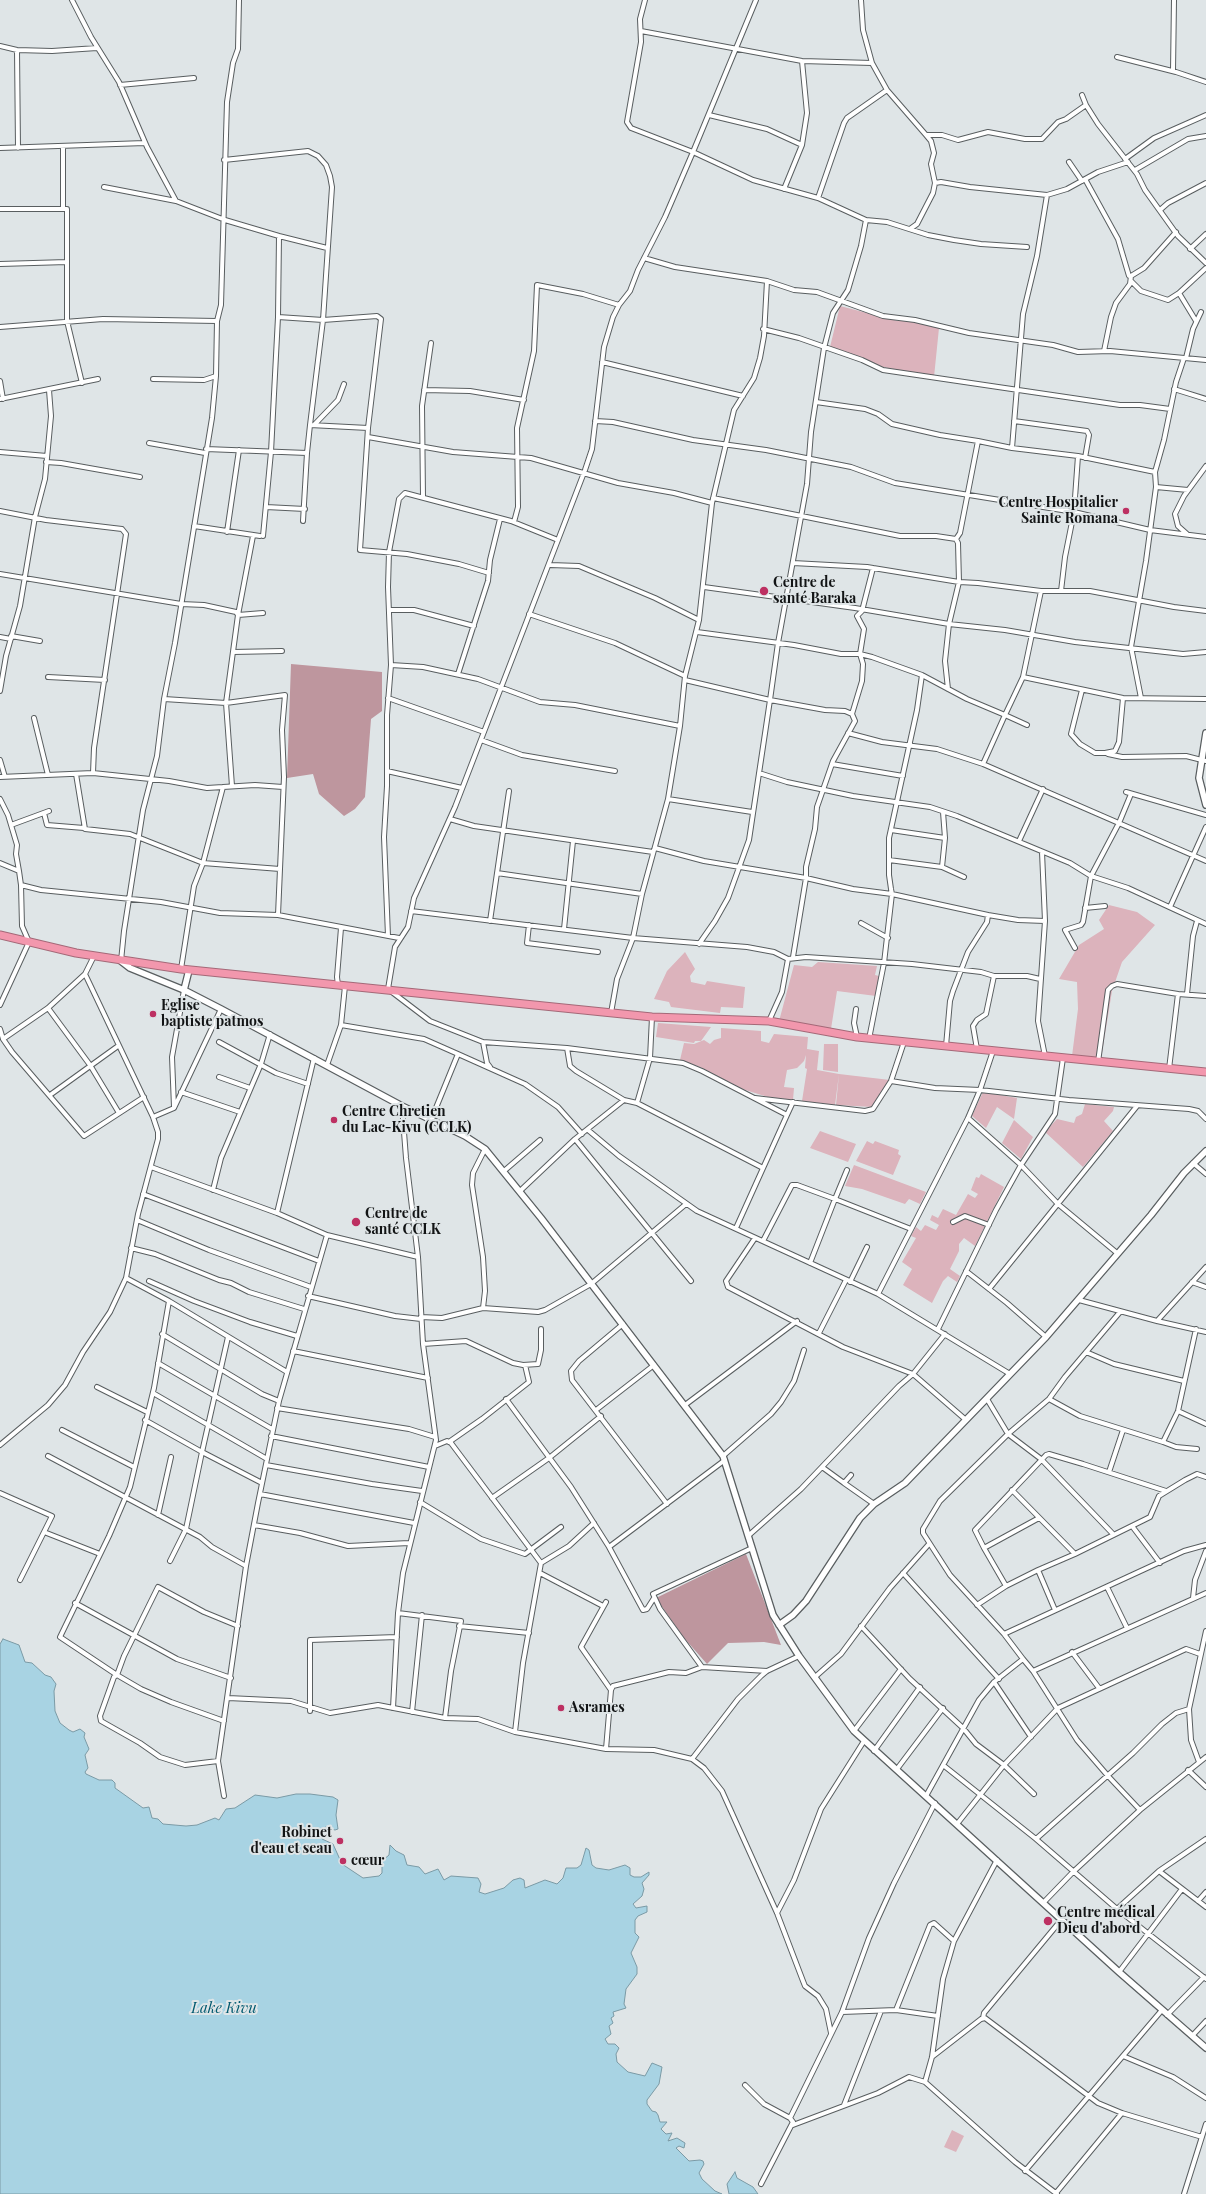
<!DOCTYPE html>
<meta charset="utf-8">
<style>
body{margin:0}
canvas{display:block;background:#dfe5e7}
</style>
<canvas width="1206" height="2194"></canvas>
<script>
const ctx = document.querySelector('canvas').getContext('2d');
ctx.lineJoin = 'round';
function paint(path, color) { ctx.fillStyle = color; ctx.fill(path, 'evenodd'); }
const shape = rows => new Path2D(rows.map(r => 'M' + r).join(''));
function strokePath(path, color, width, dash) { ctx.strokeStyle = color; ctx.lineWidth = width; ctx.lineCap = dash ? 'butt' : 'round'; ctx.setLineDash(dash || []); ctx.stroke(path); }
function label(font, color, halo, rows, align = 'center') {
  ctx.font = font + ' "Playfair Display",serif'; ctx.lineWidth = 4; ctx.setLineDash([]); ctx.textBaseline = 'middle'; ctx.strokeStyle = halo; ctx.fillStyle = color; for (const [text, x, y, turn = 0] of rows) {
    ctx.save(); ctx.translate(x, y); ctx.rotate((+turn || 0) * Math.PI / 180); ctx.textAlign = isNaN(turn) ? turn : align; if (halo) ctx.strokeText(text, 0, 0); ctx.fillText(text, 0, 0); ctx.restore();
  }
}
const green = shape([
 [840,306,898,321,913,321,939,328,934,377,878,366,860,357,830,347],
 [1109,905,1137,912,1155,925,1122,962,1112,991,1102,1053,1095,1057,1072,1056,1078,1009,1077,982,1059,979,1079,945,1104,929,1099,920],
 [685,952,695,969,690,976,691,982,705,985,707,981,745,987,743,1008,721,1007,720,1013,671,1007,669,1002,654,999,667,971],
 [818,962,877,966,875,975,879,976,876,996,837,991,831,1029,778,1025,794,965,812,967],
 [658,1023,711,1027,701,1041,695,1041,694,1043,656,1037],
 [721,1028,761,1031,761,1041,769,1043,774,1034,808,1037,807,1049,819,1051,817,1070,839,1074,835,1105,802,1101,807,1069,805,1068,806,1055,804,1061,797,1068,787,1070,784,1087,794,1088,793,1100,768,1097,742,1089,700,1067,680,1060,684,1043,694,1044,704,1040,710,1044,714,1040,721,1038],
 [824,1044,838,1044,838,1072,823,1070],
 [839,1074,890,1080,872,1107,836,1105],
 [983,1092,1017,1098,1014,1119,997,1107,986,1128,972,1116],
 [1085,1104,1114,1107,1113,1111,1104,1121,1113,1131,1083,1167,1045,1132,1057,1119,1074,1123,1076,1117,1082,1114],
 [1014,1120,1033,1137,1021,1159,1002,1143],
 [820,1131,856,1144,848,1162,810,1148],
 [867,1141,873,1144,875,1141,899,1150,898,1154,901,1156,893,1175,856,1161],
 [854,1165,926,1192,920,1204,909,1199,905,1204,862,1189,845,1186],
 [981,1174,1004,1187,975,1246,964,1238,959,1244,959,1251,950,1269,960,1276,957,1282,948,1276,943,1281,932,1303,903,1285,912,1269,902,1262,916,1238,911,1236,916,1227,921,1231,925,1225,936,1230,939,1225,930,1220,932,1215,938,1218,943,1209,956,1215,968,1194,975,1198,978,1194,971,1190,976,1177,979,1178],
 [952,2130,964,2136,956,2152,944,2147]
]);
const forest = shape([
 [291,664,382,672,382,711,371,719,365,797,355,809,344,816,319,794,313,774,287,778],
 [746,1554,781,1645,764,1642,728,1643,707,1664,684,1638,656,1598]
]);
const water = shape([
 [3,1639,19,1645,25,1662,32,1663,45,1675,51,1677,56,1684,54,1691,55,1711,60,1723,69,1730,73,1732,80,1729,85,1733,84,1737,89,1749,85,1755,88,1768,85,1772,86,1774,99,1780,112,1780,115,1783,115,1788,143,1808,149,1807,152,1818,158,1819,163,1824,186,1826,197,1825,215,1818,219,1820,226,1809,235,1808,255,1795,277,1798,296,1794,310,1794,333,1797,338,1800,336,1815,338,1829,335,1830,325,1827,322,1839,333,1844,342,1864,363,1878,379,1876,382,1873,382,1861,389,1855,390,1845,396,1851,404,1855,407,1865,419,1867,425,1874,438,1869,444,1880,451,1876,478,1878,481,1884,479,1892,485,1894,504,1888,513,1880,520,1878,524,1880,525,1888,545,1880,557,1884,563,1878,566,1868,577,1868,581,1865,586,1848,589,1850,592,1865,596,1868,609,1870,625,1865,630,1868,630,1875,634,1877,641,1877,649,1872,649,1875,642,1883,644,1889,642,1896,633,1904,636,1908,647,1906,647,1912,638,1916,635,1920,635,1933,639,1937,631,1953,637,1967,637,1974,626,1989,624,2004,626,2008,613,2012,614,2016,611,2018,613,2023,609,2026,611,2034,605,2039,608,2044,615,2044,619,2048,616,2054,617,2062,628,2072,645,2076,652,2063,662,2067,659,2084,647,2100,647,2104,652,2111,656,2112,658,2115,660,2122,667,2122,661,2129,666,2134,672,2133,668,2141,677,2138,685,2143,684,2148,679,2146,676,2148,689,2161,700,2160,703,2161,704,2164,699,2173,702,2179,715,2191,722,2194,0,2194,0,1644,3,1639],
 [735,2172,737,2178,753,2187,758,2194,729,2194,727,2184,735,2172]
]);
const street = shape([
 [72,0,91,37,119,82,147,147,176,201,225,220,279,236,278,317,323,320,377,316,381,319,368,428,360,550,407,554,459,564,489,573],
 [645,0,640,19,641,42,627,122,631,128,693,152,665,217,638,270,630,291,619,305,613,317,604,347,592,449,585,470,455,807,414,898,408,927,395,947,388,989,430,1021,483,1042,567,1048,683,1063,702,1071,787,1115,736,1228],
 [756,0,693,152,753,180,818,198,866,220,887,222,928,235,954,240,981,244,1027,247],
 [861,0,863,30,872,63,887,90,926,135,942,135,958,140,988,132,1025,139,1042,139,1058,122,1066,119,1086,105],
 [641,31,802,61,872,63],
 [0,46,17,50,52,51,97,48],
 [17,50,18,148],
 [1117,57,1176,72,1206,82],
 [1173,71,1174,0],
 [120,85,194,78],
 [1082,95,1086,105,1098,124,1137,174,1145,190,1178,236,1206,263],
 [709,115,767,129,802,145],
 [63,147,63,209],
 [0,148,145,143],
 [1125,159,1154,138,1206,115],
 [224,160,308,151,318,156,326,165,330,176,332,187,323,320,310,425],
 [1069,162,1082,181],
 [1135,170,1188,139,1206,136],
 [1085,179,1118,239,1129,276,1131,276,1144,268,1176,232],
 [935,183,941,182,970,187,1047,195,1067,189,1098,172,1128,162],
 [104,187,176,201],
 [784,189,802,145,807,113,802,61],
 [818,198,844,123,847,118,887,90],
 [0,209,67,209,67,321,82,383],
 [1160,210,1168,203,1206,183],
 [910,229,917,224,933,193,935,183,931,164,934,153,931,141,926,135],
 [279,236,327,248],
 [1190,249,1206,234],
 [644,258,675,267,767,281,794,290,817,292,883,316,915,320,969,333,1053,345,1078,352,1110,351,1206,360],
 [0,264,67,262],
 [1131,281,1141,291,1168,300,1179,293],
 [1196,321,1179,293,1206,268],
 [0,327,103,319,217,321],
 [763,329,799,338,862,360,883,370,1120,405,1140,405,1170,409],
 [1104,351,1111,317,1116,303,1130,284,1131,276],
 [1186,358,1193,329,1201,312],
 [602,362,743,396],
 [153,379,204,380,216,376],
 [0,381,3,399],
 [1174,389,1206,399],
 [424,390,470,391,524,400],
 [0,399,98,379],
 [816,402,865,409,878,414,892,424,940,435,978,441],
 [595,421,613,422,693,440,766,450,851,467,895,483,1074,512,1150,530,1206,537],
 [1014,421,1087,431,1089,435,1085,458],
 [314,425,338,400,344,384],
 [368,437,453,452,531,458,618,483,674,493,712,503],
 [149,443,205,453],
 [1012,448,1078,456,1155,472],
 [206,449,307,453,310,425,368,428],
 [0,452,47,456],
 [46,462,61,463,140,477],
 [1156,487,1188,490],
 [423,497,422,406,431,343],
 [266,507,305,509],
 [0,511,46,520,122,529,126,534,94,748,93,773],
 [303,521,307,453],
 [514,522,518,507,517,428,534,351,537,285,583,294,619,305],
 [194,526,260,536],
 [227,532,239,450],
 [1187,534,1178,526,1175,514,1184,496,1206,466],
 [253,536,238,615,263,613],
 [263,536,271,452,278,317],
 [956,539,960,533,978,441,1012,448,1023,314,1037,256,1047,195],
 [793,563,867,567,959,582,978,583,1041,591,1090,591,1174,607,1206,611],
 [550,565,579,566,655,598,699,620],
 [0,574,181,604,204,605,236,612,238,615,226,703,285,695,282,730,284,777,278,915,399,938],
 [704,587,855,608,949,624,959,582,958,543,956,539,936,536,900,536,713,498],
 [1061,591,1065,557,1074,512,1078,456],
 [389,610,414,610,474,626],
 [529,614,615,643,685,676],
 [697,632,794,645,841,654,860,654,872,657,922,675,967,699,1005,715,1023,677,1041,591],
 [11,636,40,641],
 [0,637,11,639],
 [233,652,282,651],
 [391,665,423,667,478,679,540,702,575,705,680,726],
 [458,674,488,581,490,560,500,519],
 [922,675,917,710,889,838,889,875,891,889,892,894,988,915,987,922,968,952,953,991,950,1001,946,1046],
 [48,677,105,680],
 [1023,677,1123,698,1206,699],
 [685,680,770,700,778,643,807,484,811,432,824,348,833,313,848,290,861,246,866,220],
 [948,689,945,661,949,624,1005,630,1075,642,1183,654,1206,652],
 [1082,690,1071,734,1080,744,1095,753,1105,753,1115,751,1119,742,1123,698],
 [0,691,6,656,20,606,35,517,45,479,51,416,49,390],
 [388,698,484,732],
 [1141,698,1131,647,1146,561,1156,487,1155,472,1164,440,1176,382,1184,358],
 [164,699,226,703,232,786],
 [852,714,862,681,863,664,860,654,864,629,857,616,862,611,873,568],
 [34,718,48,775],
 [848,733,882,742,937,749,983,764,1206,861],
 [481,740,522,755,615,771],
 [1108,754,1122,757,1186,756,1206,761],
 [0,760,5,777],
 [832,764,903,776],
 [983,764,1005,715,1027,725],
 [387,771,462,788],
 [759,773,787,782,853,796,930,807,957,816,1070,863,1091,876,1128,888,1206,924],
 [76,774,85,829,130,834,203,863,280,869],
 [0,777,93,773,169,781,207,788,255,785,283,787],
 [1126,792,1206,815],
 [0,799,8,815,17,845,16,854,19,871],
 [668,799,752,812],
 [44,813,47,825,84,828],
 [450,819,474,826,653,852],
 [11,825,49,811],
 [891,830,945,838,943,812],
 [1019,841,1043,789],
 [655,848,704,861,806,878,853,889,892,894,884,963,869,1039],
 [1042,852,1045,921,1038,1021,1045,1056],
 [889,860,942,867,964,877],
 [0,863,19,871,21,885,22,926,29,942,0,1005],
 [942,867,945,838],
 [497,873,642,894],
 [21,885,41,890,161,902,220,913,278,915],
 [1170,907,1206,827],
 [1085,908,1105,906],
 [411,911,633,938,747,947,774,952,788,959,806,957,912,964,981,972,994,976,1027,976,1040,979],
 [988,915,1018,920,1045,921],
 [490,921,509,791],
 [861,923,888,938],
 [529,925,527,943,598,952],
 [564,929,573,841],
 [388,936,384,837,387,786,387,715,391,665,388,587,389,552,399,499,405,493,511,521,558,540],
 [699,944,715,921,728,898,749,840,770,700,825,710,845,711,852,714,855,721,833,761,817,807,815,829,806,867,806,878,793,957],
 [1075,948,1065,930,1081,925,1083,922,1091,876,1119,823,1131,794],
 [121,961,124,931,143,810,157,756,164,699,175,643,212,418,216,376,217,321,221,305,227,102,233,63,238,49,239,0],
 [181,969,194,886,203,863,223,787],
 [338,985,337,977,341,928],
 [1178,994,1206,996],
 [1187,994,1193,936,1197,921],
 [48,1008,90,1065,119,1113],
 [856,1009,854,1023,857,1037],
 [611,1013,617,979,633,938,642,894,668,799,680,726,685,676,699,620,712,503,734,410,754,378,760,358,764,336,767,281],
 [769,1021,782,992,788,959],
 [341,1025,424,1039,458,1054],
 [0,1029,3,1039,12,1052,84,1136,144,1097],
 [3,1039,48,1008,85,974],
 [219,1042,276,1073,308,1084],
 [483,1042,487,1063,490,1067],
 [567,1048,570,1066,576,1071,624,1100,637,1103,763,1168],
 [977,1049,973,1026,977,1020,986,1014,994,976],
 [1098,1062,1108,990,1112,986,1117,984,1178,994,1169,1069],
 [327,1065,341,1025,345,986],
 [219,1077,250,1088],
 [891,1081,935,1088,980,1090,1069,1100,1189,1109,1198,1111,1206,1119],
 [181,1092,240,1112],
 [50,1095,118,1046],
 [755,1098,865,1111,873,1109,891,1081,904,1042],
 [637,1103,650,1058,652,1017],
 [174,1107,172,1057,184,990],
 [787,1115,793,1102],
 [153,1117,174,1108,221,1009],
 [968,1118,1021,1165,1058,1204,1117,1253],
 [431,1120,458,1054,525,1084,558,1107,582,1134],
 [588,1130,619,1156,697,1211,878,1294,1010,1374],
 [575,1139,691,1281],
 [1193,1163,1206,1174],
 [151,1167,277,1213,327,1235,418,1257],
 [504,1171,540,1140],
 [213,1190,221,1158,261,1064,270,1034],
 [520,1191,575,1139,624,1100],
 [143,1194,319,1261],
 [277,1213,314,1058],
 [137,1220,209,1250,311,1287],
 [953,1222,965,1216,989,1225],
 [755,1238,726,1281,728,1287,843,1347,913,1374,966,1420],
 [763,1241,792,1185,797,1185,835,1199,847,1170],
 [131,1248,155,1254,219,1280,231,1283,249,1292,304,1309],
 [810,1263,835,1199,911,1229],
 [966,1271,1007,1303,1046,1337],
 [126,1278,169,1301,287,1372],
 [149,1281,194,1301,250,1322,297,1336],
 [850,1282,867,1247],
 [1192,1282,1206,1287],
 [989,1289,1137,1106],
 [878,1294,968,1118,980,1090,993,1051],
 [308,1296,395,1316,421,1319],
 [1079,1300,1157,1321,1206,1332],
 [169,1301,154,1388,130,1487,109,1536,60,1637,117,1675,124,1656,158,1587,204,1612,238,1626],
 [483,1308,485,1291,483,1257,472,1185,473,1173,485,1149],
 [421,1317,442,1318,483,1308,538,1312,545,1310,591,1284,686,1204],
 [1157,1321,1206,1267],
 [623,1324,579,1361,571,1371,572,1380,667,1504],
 [938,1329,996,1210,1021,1165,1055,1114,1063,1058],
 [819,1333,846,1280],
 [162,1334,262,1394,279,1401],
 [423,1344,466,1341,513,1363,523,1365,538,1364,541,1350,541,1329],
 [293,1351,428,1378],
 [1086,1352,1114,1364,1184,1381],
 [158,1363,272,1429],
 [97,1387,147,1412],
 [153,1393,267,1459],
 [506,1399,571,1487,609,1547,725,1460],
 [987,1399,1008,1434,1041,1459,1113,1534],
 [1049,1399,1080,1416,1163,1442,1178,1411,1196,1329],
 [685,1405,797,1321],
 [277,1408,409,1429,435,1437],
 [596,1410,654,1365],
 [1178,1411,1206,1424],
 [145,1420,202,1452,228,1337],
 [62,1430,134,1467],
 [271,1436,429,1467],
 [449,1442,482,1419,529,1382,525,1365],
 [1163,1442,1176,1447,1197,1449],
 [0,1445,48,1405,65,1385,83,1352,110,1312,126,1278,138,1214,158,1139,158,1132,153,1117,85,974,94,956],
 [435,1446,447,1441,451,1443,541,1563,523,1663,515,1732],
 [48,1456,200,1537,212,1547,246,1566],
 [723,1456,771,1414,781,1402,794,1381,804,1350],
 [266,1465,372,1484,422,1491],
 [822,1467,844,1483],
 [1109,1472,1123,1430],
 [851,1475,844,1483,874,1504],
 [1012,1490,1075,1554,1150,1517,1159,1496,1185,1480,1197,1474,1206,1477],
 [0,1493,52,1516,20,1580],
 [260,1494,414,1523],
 [492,1498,549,1458,601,1416],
 [420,1502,481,1539,525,1554,561,1527],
 [158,1515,171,1457],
 [254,1525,300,1533,348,1546,409,1543],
 [1132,1526,1160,1563],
 [44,1532,100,1554],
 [748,1536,801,1489,899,1386,913,1374,945,1334],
 [609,1547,643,1610,647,1609,654,1598],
 [984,1548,1039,1518],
 [170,1561,186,1529,202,1452,262,1483],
 [541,1563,569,1546,594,1523],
 [1038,1570,1055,1610],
 [540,1573,603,1606],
 [903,1573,999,1679],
 [1006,1586,984,1548,975,1530,1046,1455,1049,1454,1083,1464,1166,1491],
 [1107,1587,1127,1628],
 [1193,1598,1195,1580,1206,1551],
 [606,1602,581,1647,611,1690],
 [75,1603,177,1659,231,1678],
 [977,1605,1006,1586,1038,1570,1075,1554],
 [398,1613,461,1621,451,1671,445,1718],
 [459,1626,529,1633],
 [861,1626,910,1679,963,1728,976,1744,1004,1765,1034,1794],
 [1004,1634,1184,1551,1206,1545],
 [1072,1652,1099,1688],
 [1023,1659,1004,1634,950,1575,923,1533,923,1529,940,1501,1008,1434,1049,1399,1065,1377,1120,1312],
 [702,1667,660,1609,653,1594,752,1548],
 [1033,1671,1077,1740,1108,1776,1140,1810],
 [815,1677,841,1654,890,1588,929,1544],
 [994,1682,1031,1737],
 [228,1698,291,1701,330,1713,378,1705,445,1718,478,1719,515,1732,606,1749,654,1750,692,1759,704,1768,722,1791,777,1913,803,1981,805,1986,818,1996,826,2009,831,2033],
 [393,1708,398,1613,403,1573,436,1440,423,1344,418,1257,406,1158,402,1106],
 [1189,1709,1176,1713,1162,1724,1133,1753,1036,1839,1117,1909,1206,1979],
 [310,1711,310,1640,397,1637],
 [412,1712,422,1615],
 [854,1731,901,1669],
 [606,1749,611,1690,613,1686,669,1672,686,1673,702,1667,767,1671],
 [874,1751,920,1687],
 [692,1759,738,1699,761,1676,767,1671,799,1656],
 [218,1761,185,1765,160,1757,140,1743,101,1721,100,1716,114,1677,117,1675,141,1689,171,1702,224,1721],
 [1199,1762,1191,1740,1189,1709,1206,1631],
 [943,1765,1036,1839],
 [897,1769,943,1708],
 [1188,1770,1206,1787],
 [224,1796,218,1761,246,1566,258,1503,279,1401,327,1235],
 [926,1796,979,1700,994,1682,1023,1659,1033,1671,1206,1593],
 [957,1824,1004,1765,1058,1708,1186,1649,1200,1654],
 [1159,1871,1206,1839],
 [1198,1901,1206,1892],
 [1044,1902,1073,1872,1140,1810,1206,1757],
 [1117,1909,1159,1871,1206,1907],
 [777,1913,794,1880,821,1809,864,1741],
 [1119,1972,1182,1889],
 [896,2010,930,1925,934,1923,954,1941],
 [842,2012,896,2010,938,2016],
 [1167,2015,1204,1977],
 [983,2018,984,2013,1062,1919],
 [1192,2036,1206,2021],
 [1123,2056,1173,2077,1206,2098],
 [932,2057,981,2019,985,2018,1098,2103,1122,2113,1202,2137],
 [925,2082,932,2057,943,1979,954,1941,997,1860],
 [745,2085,764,2104,790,2118,793,2122,761,2184],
 [844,2105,881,2011],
 [790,2118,842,2012,869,1938,894,1883,935,1803],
 [793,2125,878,2093,909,2077,925,2082,1015,2162,1057,2194],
 [1025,2171,1162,2010],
 [1056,2193,1122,2113],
 [1184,2194,1206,2124]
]);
const secondary = shape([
 [1206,733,1199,778,1206,805],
 [121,961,130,968,184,990,221,1009,402,1106,465,1136,485,1149,541,1218,723,1456,773,1615,799,1656,854,1731,1119,1972,1206,2048],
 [184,990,189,970],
 [779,1625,793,1615,806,1601,860,1518,874,1504,905,1483,1046,1337,1151,1215,1184,1173,1206,1151]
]);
const highway = shape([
 [0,935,76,953,181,969,652,1017,769,1021,857,1037,1206,1072]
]);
const markers = [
 [1126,511,4,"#bd3062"],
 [764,591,5,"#bd3062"],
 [153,1014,4,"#bd3062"],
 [334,1120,4,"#bd3062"],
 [356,1222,5,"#bd3062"],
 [561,1708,4,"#bd3062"],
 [340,1841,4,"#bd3062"],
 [343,1861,4,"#bd3062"],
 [1048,1921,5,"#bd3062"]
];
const poiNames = [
 ["Centre Hospitalier",1118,503,"right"],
 ["Sainte Romana",1118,519,"right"],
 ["Centre de",773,583],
 ["santé Baraka",773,599],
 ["Eglise",161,1006],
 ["baptiste patmos",161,1022],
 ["Centre Chretien",342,1112],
 ["du Lac-Kivu (CCLK)",342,1128],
 ["Centre de",365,1214],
 ["santé CCLK",365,1230],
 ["Asrames",569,1708],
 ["Robinet",332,1833,"right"],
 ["d'eau et seau",332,1849,"right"],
 ["cœur",351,1861],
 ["Centre médical",1057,1913],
 ["Dieu d'abord",1057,1929]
];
const waterNames = [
 ["Lake Kivu",224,2008]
];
paint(green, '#dcb3bc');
paint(forest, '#be969e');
paint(water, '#a8d3e3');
strokePath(water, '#7b9aa5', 1);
strokePath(street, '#595e60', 6);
strokePath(secondary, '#595e60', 8);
strokePath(highway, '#a46978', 9);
strokePath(street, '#fff', 4);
strokePath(secondary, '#fff', 5.5);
strokePath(highway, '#f297ad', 7);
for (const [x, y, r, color] of markers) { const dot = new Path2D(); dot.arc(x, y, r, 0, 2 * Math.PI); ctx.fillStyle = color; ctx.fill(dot); strokePath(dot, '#dfe5e7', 1.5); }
label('bold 14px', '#121415', '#dfe5e7', poiNames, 'left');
label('italic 15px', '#00596f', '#dfe5e7', waterNames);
</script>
